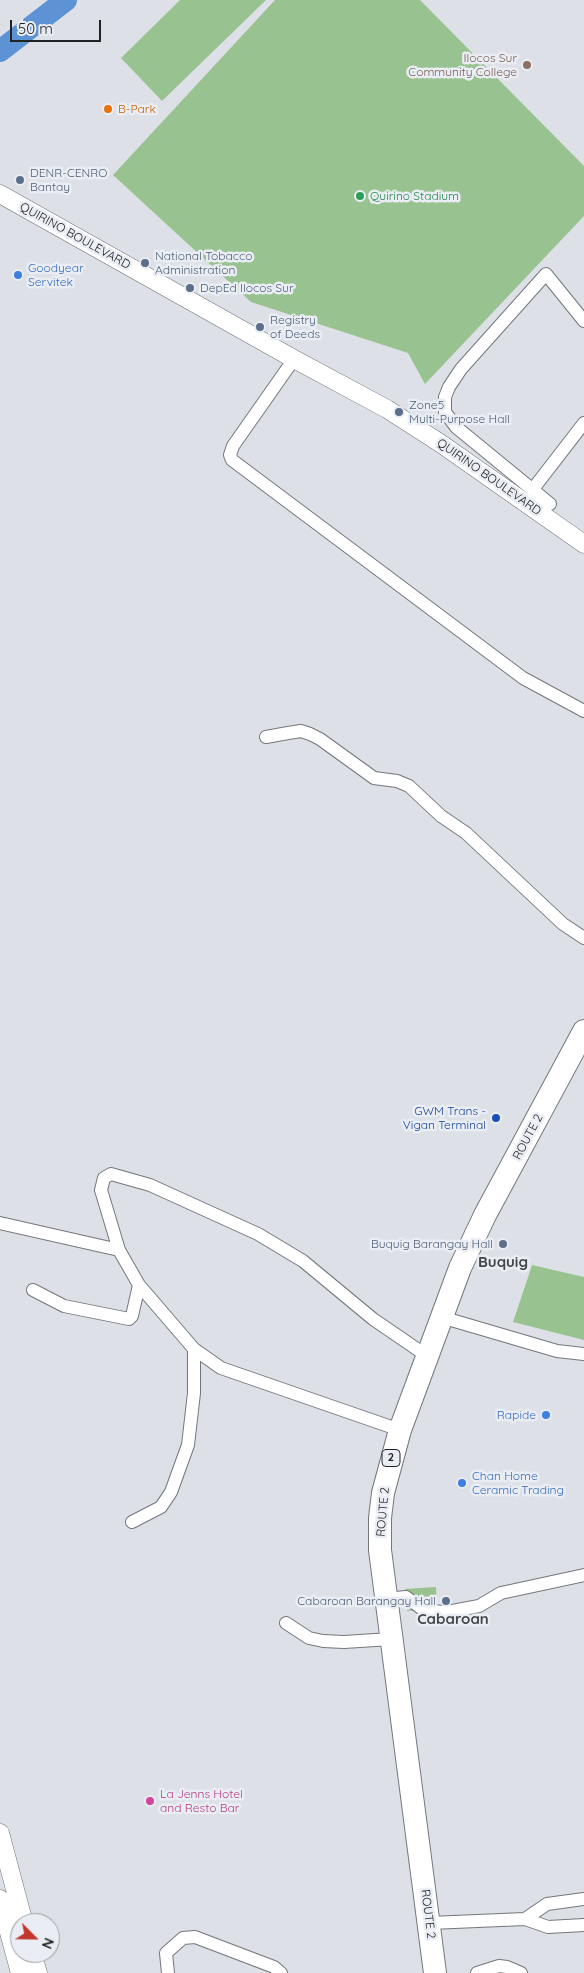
<!DOCTYPE html>
<style>
body{margin:0}
#map{position:relative;width:584px;height:1973px;overflow:hidden;background:#dde1e7;font-family:Quicksand,sans-serif}
canvas{display:block}
.north{position:absolute;left:10px;top:1913px;width:50px;height:50px;box-sizing:border-box;background:#eaeef4;border:1px solid #999ca1;border-radius:50%;rotate:113deg;font-size:14px;font-weight:700;line-height:20px;text-align:center;color:#202224}
.north::after{content:'';display:block;margin:auto;width:18px;height:22px;background:#c4362d;clip-path:polygon(50% 0,100% 100%,50% 72%,0 100%)}
.scale{position:absolute;left:10px;top:20px;width:91px;height:22px;box-sizing:border-box;border:2px solid #202224;border-top:0;padding-left:6px;font-size:15px;line-height:18px;white-space:nowrap;color:#202224;-webkit-text-stroke:4px #eaeef4;paint-order:stroke}
</style>
<div id="map">
<canvas width="584" height="1973"></canvas>
<div class="north">N</div>
<div class="scale">50 m</div>
</div>
<script>
const ctx = document.querySelector('canvas').getContext('2d');
ctx.lineJoin = 'round';
function paint(path, color) { ctx.fillStyle = color; ctx.fill(path, 'evenodd'); }
const shape = rows => new Path2D(rows.map(r => 'M' + r).join(''));
function strokePath(path, color, width, dash) { ctx.strokeStyle = color; ctx.lineWidth = width; ctx.lineCap = dash ? 'butt' : 'round'; ctx.setLineDash(dash || []); ctx.stroke(path); }
function label(font, color, halo, rows, align = 'center') {
  ctx.font = font + ' Quicksand,sans-serif'; ctx.lineWidth = 5; ctx.setLineDash([]); ctx.textBaseline = 'middle'; ctx.strokeStyle = halo; ctx.fillStyle = color; for (const [text, x, y, turn = 0] of rows) {
    ctx.save(); ctx.translate(x, y); ctx.rotate((+turn || 0) * Math.PI / 180); ctx.textAlign = isNaN(turn) ? turn : align; if (halo) ctx.strokeText(text, 0, 0); ctx.fillText(text, 0, 0); ctx.restore();
  }
}
const green = shape([
 [180,0,266,0,162,101,121,58],
 [275,0,420,0,584,166,584,216,425,384,408,353,251,302,113,175],
 [532,1265,584,1277,584,1340,513,1322],
 [436,1587,437,1609,407,1611,405,1589]
]);
const river = shape([
 [0,51,66,0]
]);
const street = shape([
 [294,359,233,446,230,455,232,460,523,678,584,711],
 [533,489,584,423],
 [550,504,456,427,445,412,445,397,449,387,461,369,546,274,584,321],
 [266,737,288,733,301,731,310,734,320,739,374,778,397,781,409,786,441,816,466,833,563,924,584,938],
 [0,1223,119,1250],
 [33,1290,64,1306,129,1319,132,1316,139,1285],
 [441,1317,557,1351,584,1354],
 [400,1430,221,1368,194,1349,139,1285,119,1250,101,1190,104,1178,111,1174,150,1185,258,1234,303,1261,373,1319,427,1356],
 [132,1522,161,1507,171,1492,188,1445,194,1393,194,1349],
 [386,1599,406,1597,425,1611,447,1612,479,1606,501,1593,584,1575],
 [286,1623,309,1638,323,1641,344,1642,391,1639],
 [525,1919,547,1904,584,1899],
 [430,1923,525,1919,548,1927,584,1925],
 [168,1973,166,1953,183,1938,195,1937,274,1967,281,1973],
 [477,1973,499,1966,507,1967,521,1973]
]);
const secondary = shape([
 [0,194,294,359,387,409,440,443,584,544],
 [0,1833,24,1923],
 [0,1899,20,1973],
 [32,1953,38,1973]
]);
const highway = shape([
 [435,1973,380,1550,380,1518,383,1493,400,1430,460,1268,485,1215,584,1031]
]);
const markers = [
 [527,65,5,"#8d6e63"],
 [108,109,5,"#e8710a"],
 [20,180,5,"#5c6f8a"],
 [360,196,5,"#2e9e5b"],
 [145,263,5,"#5c6f8a"],
 [18,275,5,"#3f7fe0"],
 [190,288,5,"#5c6f8a"],
 [260,327,5,"#5c6f8a"],
 [399,412,5,"#5c6f8a"],
 [496,1118,5,"#1a4fb4"],
 [503,1244,5,"#5c6f8a"],
 [546,1415,5,"#3f7fe0"],
 [462,1483,5,"#3f7fe0"],
 [446,1601,5,"#5c6f8a"],
 [150,1801,5,"#d1479c"]
];
const shields = [
 [391,1458,18]
];
const shieldNames = [
 ["2",391,1458]
];
const educationNames = [
 ["Ilocos Sur",517,58],
 ["Community College",517,72]
];
const foodNames = [
 ["B-Park",118,109]
];
const serviceNames = [
 ["DENR-CENRO",30,173],
 ["Bantay",30,187],
 ["National Tobacco",155,256],
 ["Administration",155,270],
 ["DepEd Ilocos Sur",200,288],
 ["Registry",270,320],
 ["of Deeds",270,334],
 ["Zone5",409,405],
 ["Multi-Purpose Hall",409,419],
 ["Buquig Barangay Hall",493,1244,"right"],
 ["Cabaroan Barangay Hall",436,1601,"right"]
];
const leisureNames = [
 ["Quirino Stadium",370,196]
];
const streetNames = [
 ["QUIRINO BOULEVARD",75,236,29],
 ["QUIRINO BOULEVARD",489,477,35],
 ["ROUTE 2",528,1137,-62],
 ["ROUTE 2",383,1512,-85],
 ["ROUTE 2",428,1914,83]
];
const shopNames = [
 ["Goodyear",28,268],
 ["Servitek",28,282],
 ["Rapide",536,1415,"right"],
 ["Chan Home",472,1476],
 ["Ceramic Trading",472,1490]
];
const transitNames = [
 ["GWM Trans -",486,1111],
 ["Vigan Terminal",486,1125]
];
const hotelNames = [
 ["La Jenns Hotel",160,1794],
 ["and Resto Bar",160,1808]
];
const quarterNames = [
 ["Buquig",503,1262],
 ["Cabaroan",453,1619]
];
paint(green, '#99c291');
strokePath(river, '#5d93d4', 22);
strokePath(street, '#73777c', 14);
strokePath(secondary, '#73777c', 19);
strokePath(highway, '#73777c', 24);
strokePath(street, '#fff', 12);
strokePath(secondary, '#fff', 18);
strokePath(highway, '#fff', 22);
for (const [x, y, r, color] of markers) { const dot = new Path2D(); dot.arc(x, y, r, 0, 2 * Math.PI); ctx.fillStyle = color; ctx.fill(dot); strokePath(dot, '#eaeef4', 2); }
for (const [x, y, w] of shields) { const box = new Path2D(); box.roundRect(x - w / 2, y - 8.5, w, 17, 4); ctx.fillStyle = '#eaeef4'; ctx.fill(box); strokePath(box, '#202224', 1); }
label('bold 11px', '#202224', null, shieldNames);
label('12px', '#785e54', '#eaeef4', educationNames, 'right');
label('12px', '#c56008', '#eaeef4', foodNames, 'left');
label('12px', '#4e5e75', '#eaeef4', serviceNames, 'left');
label('12px', '#27864d', '#eaeef4', leisureNames, 'left');
label('12px', '#202224', '#eaeef4', streetNames);
label('12px', '#366cbe', '#eaeef4', shopNames, 'left');
label('12px', '#164399', '#eaeef4', transitNames, 'right');
label('12px', '#b23c85', '#eaeef4', hotelNames, 'left');
label('bold 15px', '#44484c', '#eaeef4', quarterNames);
</script>
